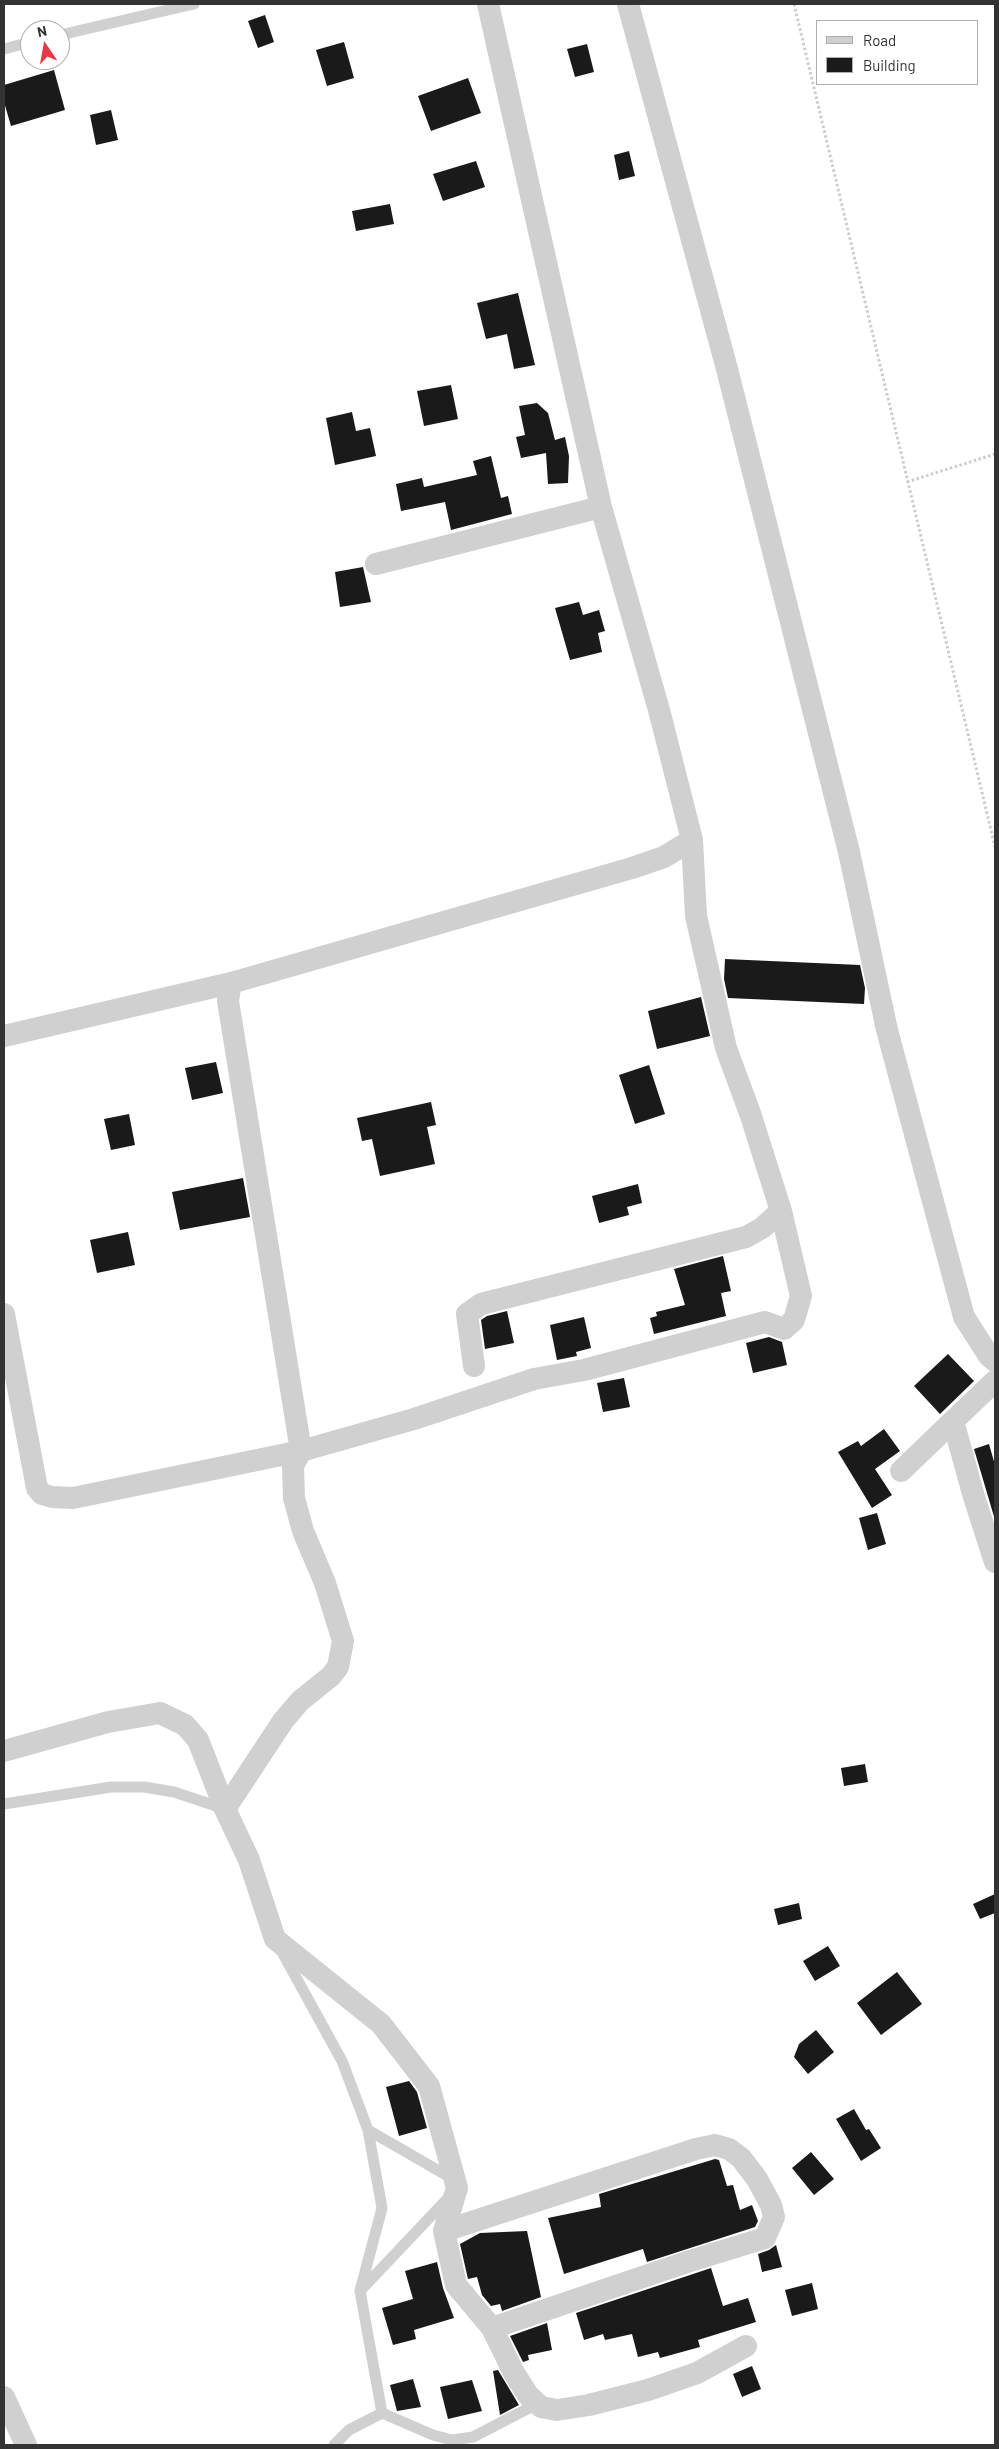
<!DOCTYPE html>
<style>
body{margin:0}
#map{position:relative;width:999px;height:2449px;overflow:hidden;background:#fff;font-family:Barlow,sans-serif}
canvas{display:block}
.frame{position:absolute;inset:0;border:5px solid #333;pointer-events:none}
.legend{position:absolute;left:816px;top:20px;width:162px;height:65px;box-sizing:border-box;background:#fff;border:1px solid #adadad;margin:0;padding:6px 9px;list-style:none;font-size:15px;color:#333}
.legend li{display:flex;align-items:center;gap:10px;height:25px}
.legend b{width:25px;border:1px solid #adadad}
.north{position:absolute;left:20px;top:20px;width:50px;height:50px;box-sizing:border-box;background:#fff;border:1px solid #adadad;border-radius:50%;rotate:348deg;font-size:14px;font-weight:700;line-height:20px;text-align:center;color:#333}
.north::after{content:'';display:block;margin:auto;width:18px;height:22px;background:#e63946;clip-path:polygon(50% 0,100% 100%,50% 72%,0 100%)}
</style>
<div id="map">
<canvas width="999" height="2449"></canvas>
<div class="frame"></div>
<ul class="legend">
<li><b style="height:6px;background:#d0d0d0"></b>Road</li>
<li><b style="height:14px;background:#1a1a1a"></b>Building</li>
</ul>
<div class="north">N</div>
</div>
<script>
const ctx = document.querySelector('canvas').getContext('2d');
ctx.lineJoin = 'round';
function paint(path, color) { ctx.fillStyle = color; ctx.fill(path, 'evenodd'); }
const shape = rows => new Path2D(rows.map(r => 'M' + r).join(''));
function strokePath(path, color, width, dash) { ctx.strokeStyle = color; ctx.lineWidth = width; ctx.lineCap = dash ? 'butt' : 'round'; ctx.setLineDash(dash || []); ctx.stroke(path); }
const building = shape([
 [265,15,274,42,258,48,248,21],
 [344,42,354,78,327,86,316,50],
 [587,44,594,72,575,77,567,49],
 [54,70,65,110,11,126,4,102,4,85],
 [468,78,481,113,431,131,418,96],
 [111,110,118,140,96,145,90,115],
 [629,151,635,176,619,180,614,155],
 [476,161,485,187,443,201,433,174],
 [390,204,394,224,356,231,352,211],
 [518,293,535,365,514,369,507,334,486,339,477,303],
 [451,385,458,419,424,426,417,391],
 [537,403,548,413,555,440,565,437,569,456,568,483,548,484,546,453,521,458,516,437,525,435,519,406],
 [352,412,356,431,370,428,376,456,335,465,326,418],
 [491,456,501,498,508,496,512,514,451,530,445,502,401,511,396,484,422,478,424,487,477,475,473,461],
 [363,567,371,602,340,607,335,572],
 [579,602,583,615,599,610,605,631,598,633,602,652,570,660,555,608],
 [725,959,860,965,865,988,864,1004,728,998,724,979],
 [701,997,710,1036,657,1049,648,1011],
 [216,1062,223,1093,192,1100,185,1068],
 [649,1065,665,1114,635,1124,619,1075],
 [431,1102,436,1125,427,1127,435,1164,380,1176,372,1139,362,1141,357,1118],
 [129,1114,135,1145,111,1150,104,1119],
 [243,1178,250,1217,180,1230,172,1192],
 [638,1184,642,1203,627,1207,629,1215,599,1223,592,1196],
 [128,1232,135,1265,97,1273,90,1240],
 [723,1256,731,1291,721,1293,726,1316,654,1334,650,1318,657,1316,656,1312,685,1305,674,1269],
 [507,1311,514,1343,485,1349,481,1320,487,1316],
 [584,1317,591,1348,576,1352,577,1356,557,1360,550,1325],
 [769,1337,782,1342,787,1365,753,1373,746,1343],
 [948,1354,974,1381,940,1414,914,1386],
 [624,1378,630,1407,603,1412,597,1383],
 [884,1429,900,1451,875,1469,892,1495,872,1508,838,1452,858,1441,861,1446],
 [989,1444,995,1465,995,1520,974,1449],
 [877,1513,886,1544,868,1550,859,1518],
 [865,1764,868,1782,844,1786,841,1768],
 [995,1894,995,1913,980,1919,973,1904],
 [799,1903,802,1919,778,1925,774,1909],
 [828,1946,840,1966,815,1981,803,1961],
 [897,1972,922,2004,881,2035,857,2003],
 [816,2030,834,2052,808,2074,794,2057,799,2044],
 [409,2081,417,2092,427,2128,399,2136,386,2087],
 [854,2109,866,2130,869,2129,881,2148,861,2161,836,2119],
 [811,2152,834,2179,814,2195,792,2168],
 [715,2159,719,2160,727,2186,733,2185,740,2210,752,2205,758,2221,755,2227,647,2262,643,2249,564,2274,548,2218,601,2207,599,2194],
 [527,2231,541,2297,502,2311,500,2304,491,2306,482,2295,477,2277,468,2279,460,2244,480,2233],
 [776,2245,782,2267,762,2272,758,2254,769,2250],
 [437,2262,443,2288,454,2318,414,2330,416,2339,393,2345,382,2308,413,2299,405,2271],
 [711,2268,723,2306,748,2298,756,2322,698,2340,700,2347,660,2358,658,2352,638,2357,632,2334,605,2340,603,2334,584,2340,576,2313],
 [812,2283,818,2309,792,2316,785,2290],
 [547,2323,552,2350,528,2355,529,2360,523,2362,510,2336],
 [752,2366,761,2389,742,2397,733,2374],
 [498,2370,519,2405,500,2415,493,2371],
 [413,2379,421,2407,397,2411,390,2385],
 [472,2380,482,2411,448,2419,440,2387]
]);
const path = shape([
 [794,4,995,847],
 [907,482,995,454]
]);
const service = shape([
 [60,35,194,4],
 [4,49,30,42],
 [4,1804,111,1787,144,1787,174,1792,225,1809],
 [282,1952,342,2061,368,2130,382,2208,360,2291,382,2413,349,2430,334,2445],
 [368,2130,453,2179],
 [361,2290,450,2196],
 [382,2413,433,2435,452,2440,473,2437,529,2408,525,2398]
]);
const minor = shape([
 [628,4,727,369,849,852,887,1030,964,1317,989,1356,995,1361],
 [376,564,601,507],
 [4,1036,231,983],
 [4,1314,37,1488,42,1494,52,1497,73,1498,301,1451,414,1419,534,1379,584,1370,765,1322,784,1329,794,1320,801,1296,781,1211],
 [474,1366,467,1314,481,1304,746,1237,762,1228,781,1211,751,1116,726,1048,696,916,692,840],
 [995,1381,953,1421,974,1497,995,1562],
 [901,1471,953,1421],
 [4,1751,108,1722,160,1713,185,1725,198,1740,225,1809,249,1860,275,1939,381,2024,429,2086,457,2188,444,2231,456,2285,492,2328,514,2373,528,2395,541,2407,557,2410,589,2405,648,2390,697,2373,746,2346],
 [225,1809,283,1721,300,1701,331,1676,338,1667,343,1641,325,1583,303,1531,294,1498,293,1466,301,1451,228,1001,231,983,632,868,664,857,692,840,659,710,601,507,488,4],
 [444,2231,696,2149,715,2145,729,2149,741,2158,757,2179,771,2205,774,2217,765,2238,690,2261,492,2328],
 [4,2397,26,2445]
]);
paint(building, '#1a1a1a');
strokePath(path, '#cdcdcd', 3, [2.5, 2.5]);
strokePath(service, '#d0d0d0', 11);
strokePath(minor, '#d0d0d0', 22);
</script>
